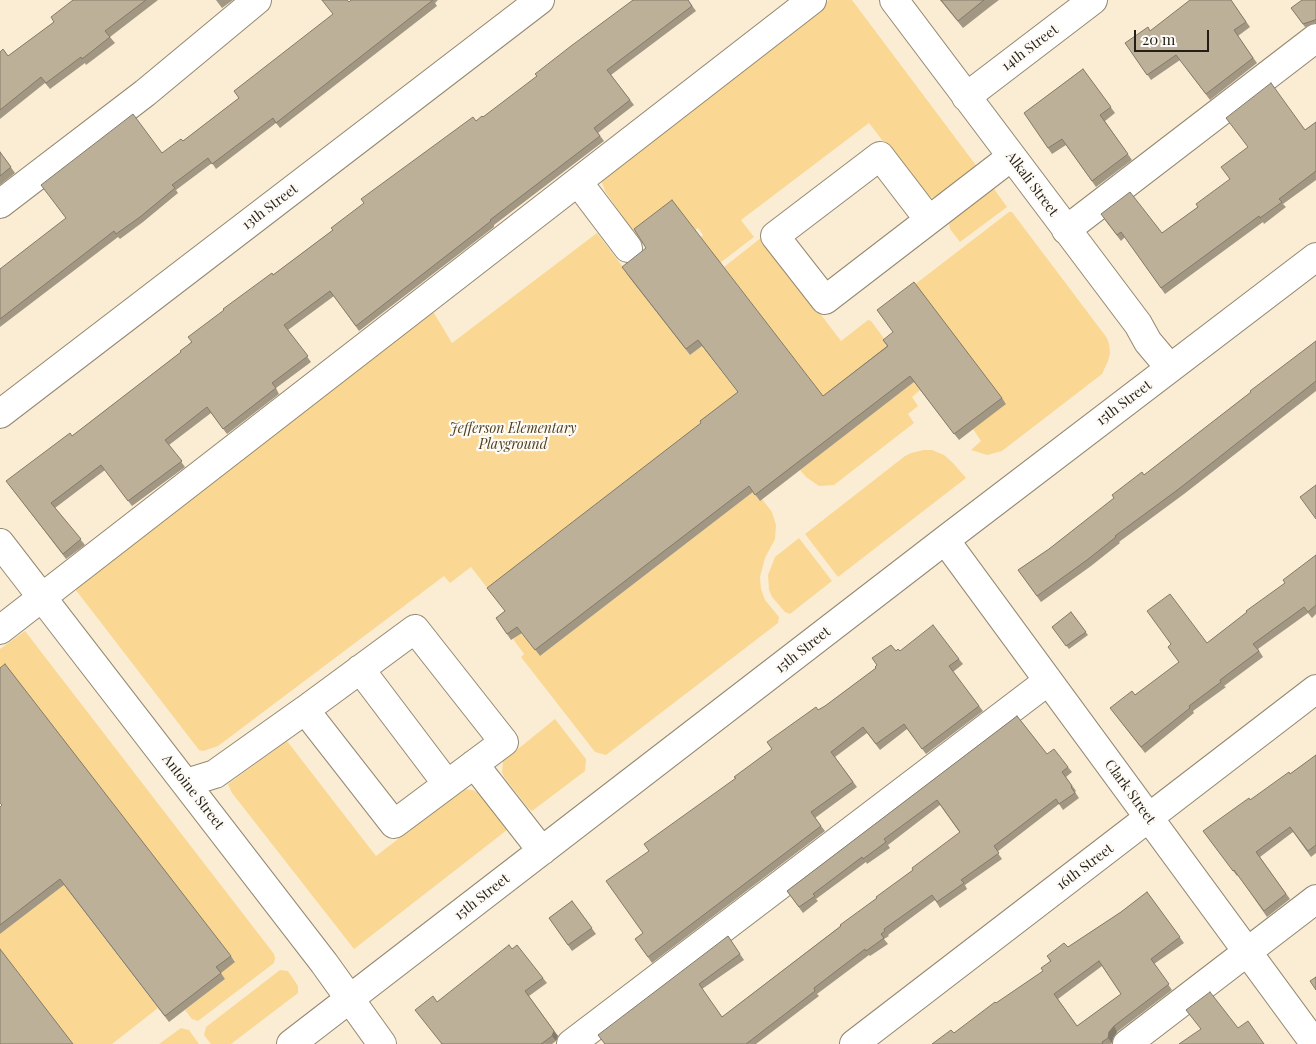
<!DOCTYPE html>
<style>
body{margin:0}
#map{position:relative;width:1316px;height:1044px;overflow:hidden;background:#faedd4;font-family:"Playfair Display",serif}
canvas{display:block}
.scale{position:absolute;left:1134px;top:30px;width:75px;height:22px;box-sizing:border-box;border:2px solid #241f16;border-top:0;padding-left:6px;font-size:15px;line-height:18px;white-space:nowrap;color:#241f16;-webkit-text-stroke:4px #fefbf6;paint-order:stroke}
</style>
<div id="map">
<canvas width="1316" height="1044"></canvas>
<div class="scale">20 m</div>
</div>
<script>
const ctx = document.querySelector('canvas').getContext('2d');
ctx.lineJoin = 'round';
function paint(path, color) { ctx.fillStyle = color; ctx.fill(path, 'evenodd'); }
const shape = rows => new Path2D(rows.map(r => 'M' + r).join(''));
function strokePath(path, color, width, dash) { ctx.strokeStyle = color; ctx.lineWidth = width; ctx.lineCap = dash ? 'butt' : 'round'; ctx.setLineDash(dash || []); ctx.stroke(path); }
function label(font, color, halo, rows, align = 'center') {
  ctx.font = font + ' "Playfair Display",serif'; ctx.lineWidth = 4.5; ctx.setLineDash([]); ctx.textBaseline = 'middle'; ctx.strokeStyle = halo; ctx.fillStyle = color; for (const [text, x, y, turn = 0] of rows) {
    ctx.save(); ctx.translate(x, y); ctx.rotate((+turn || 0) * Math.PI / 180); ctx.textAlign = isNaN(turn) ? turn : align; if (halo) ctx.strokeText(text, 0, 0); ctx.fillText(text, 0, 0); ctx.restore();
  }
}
const green = shape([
 [829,0,852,0,978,168,939,196,929,198,925,196,869,123,741,220,754,237,720,263,701,237,703,235,698,228,695,230,676,206,636,237,605,191,602,183,604,175],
 [992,186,1007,207,960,242,950,229,949,224,951,220],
 [1009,212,1012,212,1107,338,1109,344,1110,353,1108,361,1102,374,1002,451,987,455,971,450,981,441,973,429,1006,403,881,316,879,312],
 [597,233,690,355,702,346,742,398,705,429,492,594,471,567,450,583,444,576,218,746,203,751,199,750,72,585,431,308,452,343],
 [762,237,841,341,868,320,871,321,889,345,892,352,827,402,724,267],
 [914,382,920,390,912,397,918,406,908,414,914,423,834,485,819,486,806,477,800,470],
 [924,450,932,450,944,455,953,463,966,478,838,577,805,534,905,456,911,453],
 [753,492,759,500,762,499,772,512,776,525,775,539,765,558,760,577,761,589,765,600,779,617,778,623,606,755,595,752,521,657,524,654,513,639,521,633,540,656],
 [799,538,832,581,790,614,785,612,772,597,769,590,768,575,775,557],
 [25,631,274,954,275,958,274,963,198,1021,192,1019,185,1010,225,979,220,973,235,961,0,669,0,649],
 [555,719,586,759,585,771,532,811,528,808,504,777,502,772,503,761],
 [287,741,376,856,463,789,473,790,481,794,504,824,507,830,354,949,232,793,228,784],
 [64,885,158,1008,112,1044,68,1044,0,949,0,934],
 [280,970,288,971,298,986,298,993,231,1044,211,1044,204,1035,206,1027],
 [181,1028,189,1030,199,1044,159,1044]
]);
const minor = shape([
 [894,0,1138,324,1148,342,1170,368],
 [966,97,1093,0],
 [578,182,628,248],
 [0,204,145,93,257,0],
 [929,220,880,156,775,236,825,300,1011,157],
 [1066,230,1316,38],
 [0,414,540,0],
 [945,540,1315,1044],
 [0,543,324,963,382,1044],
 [415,629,504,742,394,824,305,710,415,629],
 [0,630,812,0],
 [360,669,447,784],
 [474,764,542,851],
 [186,783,215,774,305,710],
 [291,1044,945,540,1316,257],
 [571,1044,1048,681],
 [854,1044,1316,689],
 [1127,1044,1316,899]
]);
const wall = shape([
 [73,0,158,0,110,37,115,43,86,65,85,63,50,89,45,83,0,119,0,52,8,56,54,22],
 [216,0,233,0,222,8],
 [351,0,438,0,435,3,437,6,280,128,276,123,216,169,212,163,176,190,178,193,143,222,120,239,118,237,0,327,0,269,162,153,183,141,239,98],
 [688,0,696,11,611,75,634,105,598,133,604,141,494,225,494,227,359,331,334,296,288,330,311,362,276,388,279,394,227,434,211,413,169,445,185,467,132,506,105,470,55,508,85,545,66,559,10,486,72,436,181,352,191,342,273,275,333,230,476,121],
 [940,0,999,0,991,6,963,28],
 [1231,0,1250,27,1238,36,1257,63,1210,100,1180,60,1151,80,1125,43,1150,31],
 [1316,0,1316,23,1305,27,1291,8],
 [1083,69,1115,113,1105,121,1132,160,1096,187,1066,145,1052,154,1024,113],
 [1316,122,1316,180,1283,204,1286,207,1264,224,1263,222,1165,294,1125,237,1121,241,1105,220,1162,233],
 [0,152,15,173,0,185],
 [626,273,823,396,887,346,883,340,1002,398,1006,404,959,440,914,382,760,501,753,492,540,656,522,633,511,640,496,618,505,611,701,423,738,392,702,346,690,355],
 [1316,341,1316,391,1184,494,1119,542,1120,543,1091,566,1041,602,1018,570,1049,549,1251,392],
 [1316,555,1316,614,1312,618,1308,613,1258,649,1263,657,1224,686,1226,687,1193,711,1194,713,1145,753,1114,713,1135,695,1207,643,1285,583],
 [1071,612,1088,635,1069,649,1052,627],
 [896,651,900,651,959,659,963,664,953,672,983,711,926,754,907,729,880,750,867,733,835,757,857,787,815,818,825,831,652,963,635,939,643,933,649,851,736,778,772,749,818,710,825,706,876,668],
 [1017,716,1047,754,1068,767,1072,772,1066,777,1076,791,1075,792,1079,798,1063,810,1059,804,997,852,1002,859,965,885,967,889,940,908,935,900,888,935,889,936,884,939,888,944,870,956,869,955,817,994,819,996,756,1044,605,1044,728,936,744,960,702,989,722,1017,877,898,960,833,940,805,888,845,890,848,867,864,866,862,816,899,818,901,803,913,787,891],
 [1316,755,1316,853,1311,857,1293,832,1260,857,1290,899,1267,917,1238,875,1237,876,1203,831,1290,774],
 [0,807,231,956,235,962,221,973,225,979,169,1022,64,885,0,934],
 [1147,892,1184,943,1154,964,1172,990,1117,1032,1113,1038,1112,1043,1111,1044,932,1044,954,1033,1043,971,1050,961,1047,956,1068,947,1121,912],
 [1102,966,1121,994,1077,1026,1058,999],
 [572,901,596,934,572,951,549,918],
 [512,949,543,978,547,983,529,996,558,1036,556,1041,552,1044,441,1044,437,1002]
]);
const shadedWall = shape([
 [1114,1026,1117,1032,1113,1038,1112,1043,1108,1038,1109,1032],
 [554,1031,558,1036,556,1041,552,1036]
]);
const building = shape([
 [73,0,146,0,105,31,110,37,82,59,81,57,46,83,41,77,0,110,0,52,3,49,8,56,54,22,51,17,73,0],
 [322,0,347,0,349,2,351,0,433,0,276,123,273,118,212,164,208,158,172,185,175,188,140,217,116,234,114,231,0,319,0,269,66,218,41,185,133,114,162,153,181,139,183,141,239,98,234,91,333,14,322,0],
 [633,0,688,0,692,6,607,70,630,100,594,128,600,136,490,220,491,221,356,326,330,291,284,325,308,356,272,383,276,388,223,429,207,407,165,440,182,461,128,501,101,465,51,503,81,539,63,554,6,481,70,433,72,436,181,352,180,351,192,342,188,337,224,310,223,309,272,273,273,275,333,230,331,228,364,203,361,199,473,117,476,121,482,116,483,117,537,76,535,74,571,46,633,0],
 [941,0,984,0,958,21,941,0],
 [1190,0,1231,0,1246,22,1234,30,1253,58,1206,94,1176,55,1147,75,1125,43,1148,27,1150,31,1190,0],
 [1302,0,1316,0,1316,19,1315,20,1303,24,1291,8,1302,0],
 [1083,69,1111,107,1100,115,1128,154,1092,181,1062,139,1048,148,1024,113,1083,69],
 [1271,83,1305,130,1316,122,1316,171,1279,199,1282,202,1260,218,1259,216,1161,288,1121,232,1117,235,1101,214,1130,192,1162,233,1198,207,1196,204,1230,179,1221,167,1248,147,1226,118,1271,83],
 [0,152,11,167,0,176,0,152],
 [672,200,823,396,888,346,883,340,893,332,877,310,914,282,1002,398,954,434,910,376,755,495,749,486,535,650,517,627,507,634,496,618,505,611,487,588,701,423,700,421,738,392,698,340,686,349,622,267,646,248,634,229,672,200],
 [1316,341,1316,381,1180,488,1115,536,1116,537,1087,560,1037,596,1018,570,1049,549,1114,498,1112,495,1142,472,1144,475,1251,392,1250,391,1316,341],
 [1316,485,1316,519,1300,497,1316,485],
 [1316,555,1316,605,1308,612,1304,607,1253,644,1259,651,1220,680,1221,682,1189,706,1190,708,1141,747,1110,708,1132,691,1135,695,1179,662,1168,647,1171,644,1147,611,1170,594,1207,643,1247,612,1246,611,1285,583,1283,580,1316,555],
 [1071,612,1086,632,1066,646,1052,627,1071,612],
 [933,625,959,659,949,666,979,706,922,749,904,724,876,744,863,727,831,752,853,782,811,812,821,826,648,957,635,939,643,933,606,881,649,851,644,844,736,778,734,777,772,749,767,742,816,707,818,710,825,706,876,668,875,667,877,665,872,658,891,645,896,651,898,649,900,651,933,625],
 [5,664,231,956,216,967,221,973,165,1016,60,879,0,925,0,807,2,805,0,803,0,668,5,664],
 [1017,716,1047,754,1054,749,1068,767,1062,772,1072,786,1071,787,1075,793,1059,804,1056,799,994,846,999,853,961,880,964,883,937,902,932,895,884,929,885,931,881,934,884,938,866,951,865,949,814,988,815,991,746,1044,605,1044,598,1035,728,936,740,954,699,984,722,1017,841,926,840,925,877,898,876,897,913,870,912,868,960,832,937,800,884,839,886,842,863,859,862,857,813,894,815,896,799,907,787,891,1017,716],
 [1316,755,1316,845,1308,851,1290,827,1256,852,1286,894,1264,911,1234,870,1233,871,1203,831,1249,798,1250,800,1289,772,1290,774,1316,755],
 [1147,892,1180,937,1151,959,1169,984,1114,1026,1109,1032,1108,1038,1102,1042,1103,1044,932,1044,951,1030,954,1033,995,1002,996,1003,1043,971,1041,968,1051,961,1047,956,1064,943,1068,947,1121,912,1147,892],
 [1099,961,1121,994,1077,1026,1054,994,1099,961],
 [572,901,592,928,568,945,549,918,572,901],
 [509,945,512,949,517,945,543,978,525,991,554,1031,552,1036,541,1044,442,1044,415,1010,433,996,437,1002,509,945],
 [0,949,73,1044,0,1044,0,949],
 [1316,977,1316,990,1310,981,1316,977],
 [1210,992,1238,1028,1248,1021,1264,1044,1179,1044,1201,1029,1186,1010,1210,992]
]);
const streetNames = [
 ["14th Street",1030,48,-37],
 ["Alkali Street",1032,184,53],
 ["13th Street",270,207,-37],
 ["15th Street",1124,403,-37],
 ["15th Street",803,650,-38],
 ["Antoine Street",193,792,52],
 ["Clark Street",1130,792,54],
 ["16th Street",1085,867,-37],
 ["15th Street",482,897,-38]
];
const parkNames = [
 ["Jefferson Elementary",513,429],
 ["Playground",513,445]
];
paint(green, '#fad894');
strokePath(minor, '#948972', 30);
strokePath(minor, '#fff', 28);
paint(wall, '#a29783');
paint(shadedWall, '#847b6a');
paint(building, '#bcb098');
strokePath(building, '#847b6a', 1);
label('14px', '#241f16', '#fefbf6', streetNames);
label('italic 14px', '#4f401e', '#fefbf6', parkNames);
</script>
